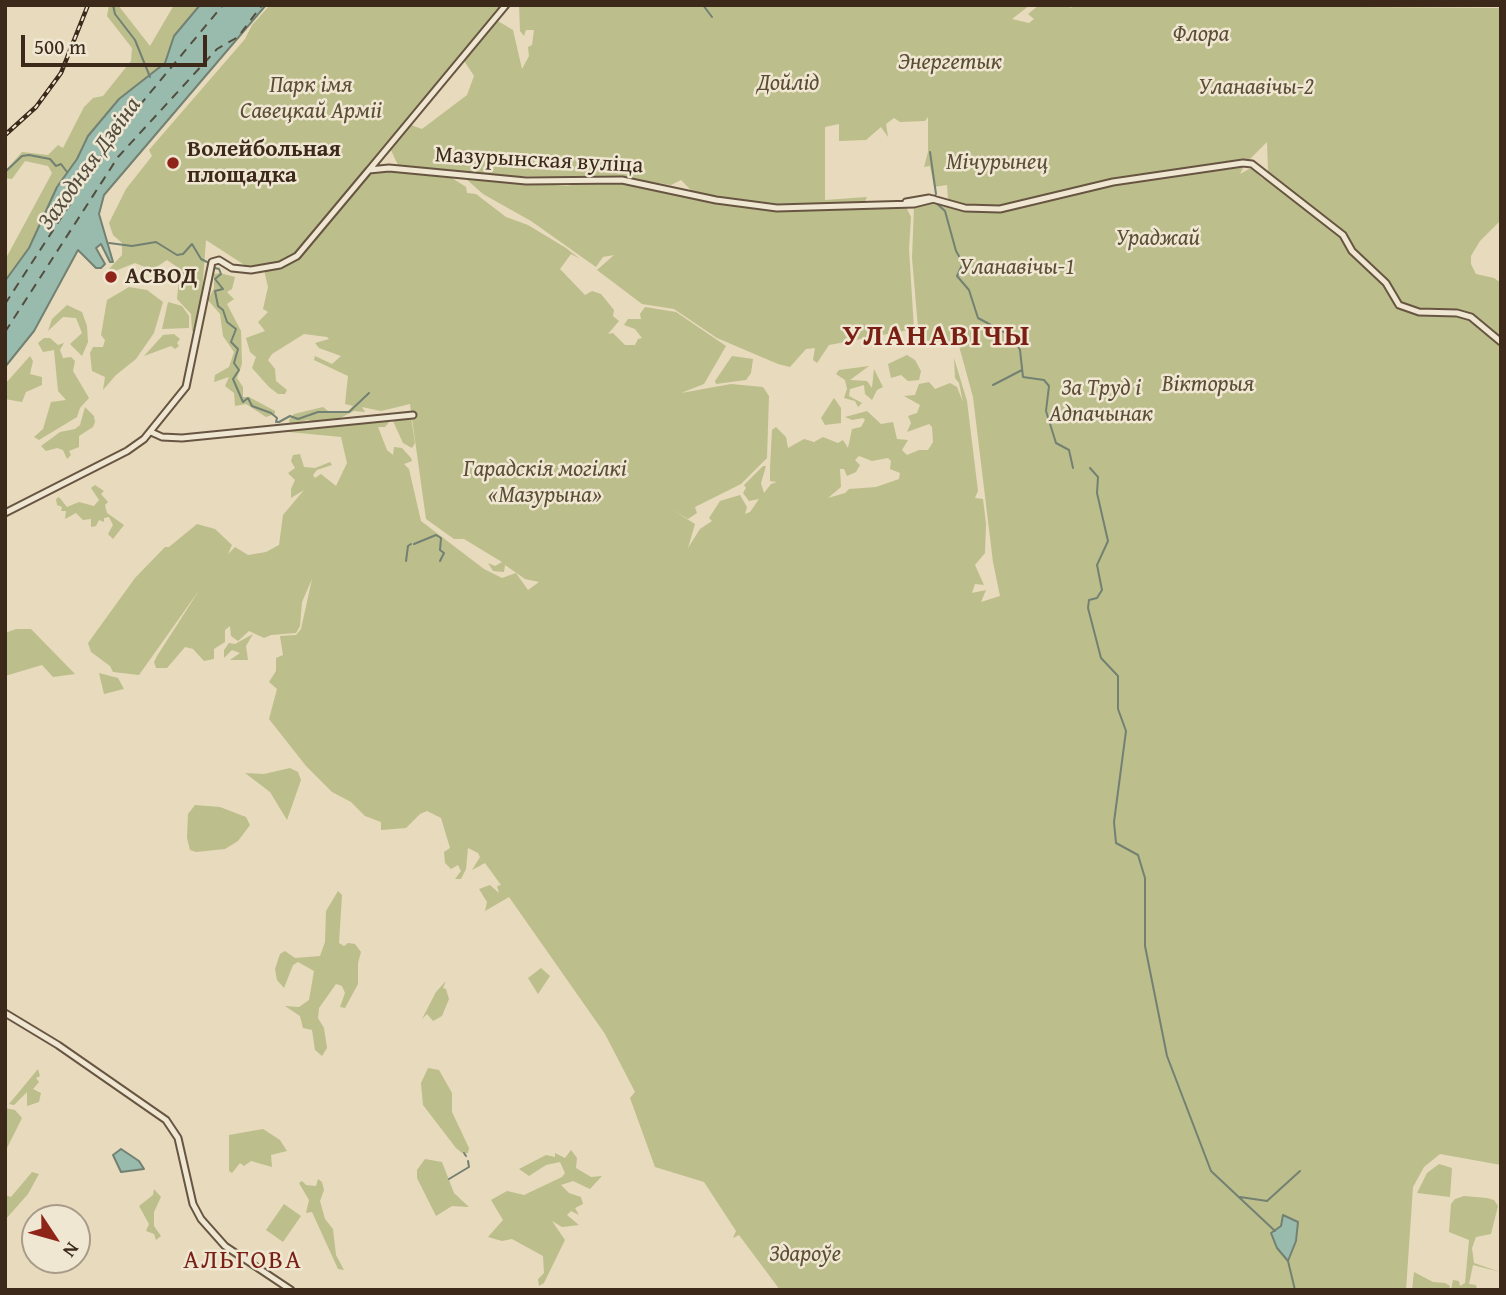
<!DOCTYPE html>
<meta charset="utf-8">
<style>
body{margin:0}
#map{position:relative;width:1506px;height:1295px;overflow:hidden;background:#e8dabc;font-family:"Gentium Book Plus",serif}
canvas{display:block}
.frame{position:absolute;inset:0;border:7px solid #3c291a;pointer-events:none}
.north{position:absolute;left:21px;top:1204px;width:70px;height:70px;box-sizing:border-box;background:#f0e7d3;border:2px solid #a89b89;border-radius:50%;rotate:126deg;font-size:19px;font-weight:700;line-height:28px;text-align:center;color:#3c291a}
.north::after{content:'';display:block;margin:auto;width:24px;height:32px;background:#8f2418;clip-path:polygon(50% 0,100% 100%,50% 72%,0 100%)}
.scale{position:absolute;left:21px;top:35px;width:186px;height:32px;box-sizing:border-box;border:4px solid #3c291a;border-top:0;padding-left:9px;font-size:21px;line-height:24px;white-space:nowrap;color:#3c291a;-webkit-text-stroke:5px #f0e7d3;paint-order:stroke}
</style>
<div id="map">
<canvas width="1506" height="1295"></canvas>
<div class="frame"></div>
<div class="north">N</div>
<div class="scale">500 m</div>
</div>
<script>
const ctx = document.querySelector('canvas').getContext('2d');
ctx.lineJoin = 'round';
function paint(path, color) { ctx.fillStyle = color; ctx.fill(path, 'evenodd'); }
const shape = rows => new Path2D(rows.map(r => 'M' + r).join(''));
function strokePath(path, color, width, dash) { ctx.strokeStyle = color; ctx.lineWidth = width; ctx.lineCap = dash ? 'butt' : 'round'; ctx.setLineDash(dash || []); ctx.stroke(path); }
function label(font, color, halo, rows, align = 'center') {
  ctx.font = font + ' "Gentium Book Plus",serif'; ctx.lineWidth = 5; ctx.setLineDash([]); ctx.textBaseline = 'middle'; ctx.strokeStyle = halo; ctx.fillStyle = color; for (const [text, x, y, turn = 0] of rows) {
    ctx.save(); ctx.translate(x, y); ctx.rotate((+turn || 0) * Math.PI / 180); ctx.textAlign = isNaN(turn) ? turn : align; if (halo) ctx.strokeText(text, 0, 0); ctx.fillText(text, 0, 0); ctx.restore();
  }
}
const green = shape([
 [109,5,118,5,150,46,174,5,200,5,174,36,165,63,119,99,88,136,77,159,57,187,29,248,5,281,5,260,52,173,48,166,25,161,12,179,5,178,5,171,22,152,48,155,58,145,63,148,84,107,93,98,103,96,131,61,132,48,107,16],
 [270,5,503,5,299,251,278,263,246,266,206,240,202,294,195,331,192,331,191,314,177,299,180,269,167,260,152,270,135,263,110,273,109,269,122,255,122,243,113,235,109,223,126,189,152,156,149,150,245,39,252,25],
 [519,5,1030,5,1012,19,1029,23,1034,19,1028,14,1039,5,1069,5,1070,8,1076,5,1501,8,1501,220,1480,241,1471,256,1471,264,1476,274,1494,278,1501,283,1501,1165,1440,1154,1424,1167,1413,1187,1406,1290,780,1290,739,1235,733,1238,736,1231,704,1182,655,1167,630,1098,635,1092,605,1034,509,897,485,911,487,902,479,889,490,885,499,893,497,886,501,885,485,863,472,870,480,857,478,853,468,848,466,869,461,879,455,879,461,871,458,865,451,869,445,863,444,852,450,848,441,818,427,811,420,814,406,828,381,830,381,822,365,816,351,802,332,792,306,766,269,719,277,689,269,682,276,671,276,658,283,655,280,636,296,635,301,629,312,579,302,602,300,626,296,633,271,635,264,638,249,631,238,641,231,636,230,626,225,630,225,642,214,649,214,659,204,661,193,649,185,647,167,668,156,668,154,662,157,656,200,589,139,675,113,672,110,666,91,652,88,643,135,578,165,547,169,547,197,524,215,529,232,545,228,554,235,547,248,555,266,552,279,545,283,515,304,490,291,498,291,489,295,480,288,473,295,468,291,461,293,455,300,454,304,467,315,468,330,462,332,465,317,470,313,475,315,478,321,474,336,486,347,463,341,437,289,432,289,428,390,421,385,427,378,427,387,450,393,455,394,447,402,448,411,458,412,461,404,464,409,469,421,521,484,569,502,578,516,573,528,590,539,582,525,579,505,565,504,572,493,571,488,563,495,566,502,562,464,539,454,539,426,519,410,404,381,411,362,407,365,412,354,411,338,419,317,422,307,420,290,425,289,420,294,414,323,407,328,411,348,411,353,406,345,404,348,376,314,360,315,356,332,364,341,356,319,348,315,343,329,339,327,337,304,334,272,354,268,360,275,369,276,381,287,390,285,394,278,394,269,387,252,368,256,357,250,352,246,338,265,331,258,322,268,312,263,309,268,287,264,270,297,258,365,176,379,171,452,178,466,187,467,193,476,194,506,217,528,225,566,248,580,259,571,254,560,269,585,295,592,291,601,294,614,310,613,316,619,321,608,334,613,333,625,345,635,345,638,339,642,338,635,329,624,325,628,319,641,319,640,314,645,307,676,312,726,346,704,384,681,393,731,384,763,387,769,396,767,458,741,484,695,507,697,513,688,519,671,509,695,524,688,548,700,529,712,521,709,518,720,501,740,495,747,507,745,514,750,512,759,499,749,501,743,493,746,488,744,485,763,466,766,466,761,483,764,493,771,484,777,482,770,481,770,468,772,430,776,427,786,437,788,448,804,439,814,442,823,437,838,443,843,440,848,448,852,429,861,427,865,420,863,418,852,420,845,417,867,411,881,424,893,422,897,439,908,440,902,450,907,455,919,450,928,450,933,442,932,427,929,424,907,432,911,423,908,416,917,413,920,405,904,396,915,395,919,384,929,382,935,389,950,383,957,387,963,402,959,383,955,378,954,358,967,401,978,491,975,498,983,499,986,524,985,553,975,565,984,585,975,584,972,593,986,590,981,602,1000,596,993,562,973,397,959,346,919,339,912,258,914,207,939,202,965,211,1000,211,1113,183,1245,164,1240,174,1251,168,1263,179,1268,171,1267,142,1247,162,1112,181,999,208,965,207,948,199,947,185,934,187,930,166,924,167,928,152,928,117,925,121,900,122,894,118,886,124,888,137,881,127,866,140,839,141,839,124,825,127,825,200,867,197,864,203,772,206,703,195,692,191,681,180,671,185,624,178,512,176,398,165,389,146,408,124,422,129,467,95,474,76,463,59,496,20,513,30,522,69,529,56,528,47,532,45,534,30,526,30,524,36,520,31],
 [859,456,872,461,888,458,891,461,890,469,900,473,899,479,876,487,849,489,845,493,828,498,841,487,840,469,844,469,847,476,856,472,860,465,855,460],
 [1285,1215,1298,1222,1297,1239,1289,1261,1277,1248,1271,1233,1281,1226,1282,1216],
 [465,178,567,186,584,182,646,185,722,203,789,211,906,207,911,217,909,249,914,329,829,345,817,363,813,360,815,348,806,349,790,367,778,364,717,338,674,309,642,304,597,270,614,255,603,257,596,267,531,221,483,194],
 [220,273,235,277,232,289,227,292,234,299,227,304,241,331,242,364,237,378,243,387,243,397,249,397,275,411,275,414,266,417,246,404,235,406,234,393,225,386,229,377,214,382,215,375,229,367,234,352,223,336,220,314,208,300,214,288,214,274],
 [129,287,147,290,163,302,154,333,136,359,116,375,103,390,105,377,92,371,90,353,93,347,103,347,105,340,101,335,107,300],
 [168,302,182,306,189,316,189,328,162,329],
 [67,305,82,312,87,326,88,342,82,356,70,344,82,333,76,318,63,317,48,331,52,319],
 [174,334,180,339,177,343,179,346,175,349,171,346,144,356,163,335],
 [44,338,50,338,58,345,64,343,60,350,63,358,71,357,75,361,73,371,89,398,80,408,77,417,39,440,34,437,43,429,51,402,66,400,58,391,54,350,43,352,38,343],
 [907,355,915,360,921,371,919,380,908,381,901,375,891,378,888,364],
 [30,356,33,361,30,374,42,377,42,385,26,392,22,402,5,399,5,384],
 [732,356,753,359,751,373,746,380,716,384,715,381],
 [869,366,850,380,867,381,872,388,874,369,883,387,877,390,872,400,865,394,864,385,850,389,849,396,862,403,858,407,855,401,844,398,847,389,845,380,836,374,839,370],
 [834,398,841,408,841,423,825,425,821,418],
 [85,407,94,416,95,422,93,427,79,436,79,447,69,451,71,455,67,459,63,450,57,448,46,451,41,446,60,432,75,429,80,425],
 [411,417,415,443,412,448,403,443,392,419],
 [95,485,104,491,101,494,108,502,105,505,107,513,124,525,113,539,108,534,113,525,109,517,104,518,104,522,99,520,96,526,91,527,91,519,83,520,76,513,65,519,66,511,61,511,62,507,57,505,56,499,59,497,67,507,79,502,94,506,99,500,91,488],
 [16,629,31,629,75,674,53,677,42,665,5,676,5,633],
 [253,634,246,646,248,660,230,660,240,653,232,650,224,658,224,650,229,643,235,644],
 [99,673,118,678,124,689,104,694],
 [290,768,298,772,301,780,287,820,270,792,245,773,264,774],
 [195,805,220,807,246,817,250,825,238,841,225,849,196,852,190,850,187,838,188,814],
 [338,891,342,895,339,943,344,946,348,943,355,944,361,952,358,963,358,984,345,1008,340,1007,345,993,342,986,336,984,319,1008,318,1018,324,1028,327,1048,322,1056,315,1050,312,1030,303,1028,300,1016,285,1006,299,1007,309,1000,314,971,298,962,293,965,284,988,277,980,275,969,280,954,285,951,295,958,320,956,325,942,326,911],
 [541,968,550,976,538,994,528,978],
 [446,981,443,988,446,989,449,999,442,1016,433,1021,427,1014,422,1019,436,992],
 [428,1068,439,1070,452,1093,452,1112,469,1148,468,1153,462,1153,456,1148,423,1105,421,1083],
 [38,1069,40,1076,36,1078,39,1082,33,1089,41,1093,39,1102,27,1106,27,1092,14,1105,9,1104],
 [5,1108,15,1110,22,1118,5,1152],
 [263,1129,280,1140,287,1151,271,1155,272,1167,251,1161,244,1166,240,1163,232,1173,229,1171,229,1135],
 [571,1150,577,1158,576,1168,591,1177,602,1176,590,1189,573,1181,561,1185,569,1193,581,1197,583,1204,575,1208,579,1215,571,1211,567,1215,579,1225,562,1227,552,1221,565,1240,544,1283,539,1286,538,1279,544,1273,543,1256,512,1239,502,1241,488,1237,503,1220,491,1200,507,1191,524,1195,562,1177,565,1173,560,1162,546,1165,529,1176,519,1169,546,1155,555,1157,555,1153,565,1158],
 [425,1159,442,1162,454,1193,469,1207,452,1206,436,1216,417,1178,417,1170],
 [1439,1164,1452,1168,1450,1197,1417,1193,1427,1173],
 [32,1172,39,1174,28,1194,5,1220,5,1195,11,1197],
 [318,1179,322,1182,324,1190,320,1201,325,1219,333,1229,336,1255,344,1270,338,1269,312,1212,306,1213,309,1200,299,1183,302,1181,306,1185,316,1186],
 [154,1189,161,1197,154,1212,154,1226,161,1236,156,1240,154,1234,146,1231,149,1224,139,1206,153,1195],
 [1464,1196,1487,1198,1494,1200,1498,1206,1491,1234,1476,1237,1472,1248,1474,1263,1500,1272,1473,1265,1469,1284,1476,1285,1477,1290,1451,1290,1453,1280,1459,1281,1460,1286,1465,1283,1469,1240,1449,1232,1451,1204,1455,1199],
 [284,1204,301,1216,283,1242,266,1230],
 [1414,1272,1433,1282,1445,1283,1450,1286,1449,1290,1412,1290]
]);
const water = shape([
 [200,5,266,5,104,195,99,214,113,262,110,262,101,244,96,248,105,264,101,268,96,268,78,250,34,331,5,367,5,281,29,248,57,187,77,159,88,136,119,99,165,63,174,36,200,5],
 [121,1149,139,1161,144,1169,121,1172,113,1155,121,1149],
 [1283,1215,1298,1222,1296,1241,1288,1261,1277,1248,1271,1233,1281,1226,1283,1215]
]);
const stream = shape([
 [113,5,115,14,135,40,150,77],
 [703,5,712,17],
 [930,152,936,194],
 [5,172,22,156,29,155,50,159,56,166,61,164,67,172],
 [935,202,945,211,956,251,963,263,957,276,969,290,978,318,1006,333,1012,333,1020,350,1023,377,1044,380,1049,386,1046,411,1056,443,1069,450,1073,468],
 [109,243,132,246,156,242,177,255,183,254,192,244,201,259,207,262],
 [215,268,219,269,221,274,215,279,223,289,215,291,218,306,223,310,227,322,236,329,231,342,238,349,234,363,239,370,233,379,243,402,248,398,252,406,271,413,277,418,276,422,279,422,290,416,298,419,318,412,349,412,369,393],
 [993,385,1022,370],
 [1090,468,1098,477,1097,493,1108,541,1097,565,1102,590,1097,598,1089,600,1088,608,1101,658,1118,676,1118,709,1126,731,1114,822,1116,843,1138,855,1145,878,1145,946,1167,1056,1211,1171,1275,1231],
 [414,544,436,535,441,538,440,550,444,553,440,561],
 [406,561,408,546,411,544],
 [464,1153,466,1156],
 [449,1179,469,1167,468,1161],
 [1240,1197,1267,1201,1300,1171],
 [1288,1261,1295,1290]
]);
const ferry = shape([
 [5,304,115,135,223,5],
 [5,332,118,157,217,49,238,37,262,5]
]);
const tertiary = shape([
 [369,170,506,5],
 [906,202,929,198,965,208,1000,209,1113,182,1243,163,1252,164,1343,235,1352,251,1386,283,1399,305,1419,312,1457,313,1471,317,1501,342],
 [151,432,162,437,182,438,413,415],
 [5,513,127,451,144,439,186,387,212,262,219,260,232,268,251,270,280,265,297,256,369,170,389,168,526,181,622,180,716,200,777,208,914,204,934,199],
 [5,1013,58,1045,166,1120,178,1138,193,1204,201,1219,225,1246,291,1290]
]);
const rail = shape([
 [5,135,36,107,61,73,88,5]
]);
const markers = [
 [173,163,7,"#8f2418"],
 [111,277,7,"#8f2418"]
];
const parkNames = [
 ["Флора",1201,35],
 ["Энергетык",950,63],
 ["Дойлід",788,84],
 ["Парк імя",311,86],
 ["Савецкай Арміі",311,112],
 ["Уланавічы-2",1256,88],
 ["Мічурынец",997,163],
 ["Ураджай",1158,239],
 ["Уланавічы-1",1017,268],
 ["Вікторыя",1208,385],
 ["За Труд і",1101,389],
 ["Адпачынак",1101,415],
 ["Гарадскія могілкі",545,470],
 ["«Мазурына»",545,496],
 ["Здароўе",805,1255]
];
const poiNames = [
 ["Волейбольная",187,150],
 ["площадка",187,176],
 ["АСВОД",125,277]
];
const streetNames = [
 ["Мазурынская вуліца",539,161,3]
];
const waterNames = [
 ["Заходняя Дзвіна",90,164,-54]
];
const quarterNames = [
 ["АЛЬГОВА",243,1261]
];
const districtNames = [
 ["УЛАНАВІЧЫ",937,337]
];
paint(green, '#bcbe8c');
paint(water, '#98bbad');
strokePath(water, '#738172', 2);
strokePath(stream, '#738172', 2);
strokePath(ferry, '#534e3f', 2, [9, 7]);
strokePath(tertiary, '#675542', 9);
strokePath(tertiary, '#f0e7d3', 5);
strokePath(rail, '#3c291a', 4.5);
strokePath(rail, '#f0e7d3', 2, [5]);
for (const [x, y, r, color] of markers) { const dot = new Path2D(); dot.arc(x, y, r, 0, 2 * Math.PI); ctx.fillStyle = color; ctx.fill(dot); strokePath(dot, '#f0e7d3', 2.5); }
label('italic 23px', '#5c4e36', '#f0e7d3', parkNames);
label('bold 23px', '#3c291a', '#f0e7d3', poiNames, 'left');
label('23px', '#3c291a', '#f0e7d3', streetNames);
label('italic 24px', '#534e3f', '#f0e7d3', waterNames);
ctx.letterSpacing = '2px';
label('26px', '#7a1f14', '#f0e7d3', quarterNames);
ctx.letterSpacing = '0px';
ctx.letterSpacing = '2px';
label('bold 30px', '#7a1f14', '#f0e7d3', districtNames);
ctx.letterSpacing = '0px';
</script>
